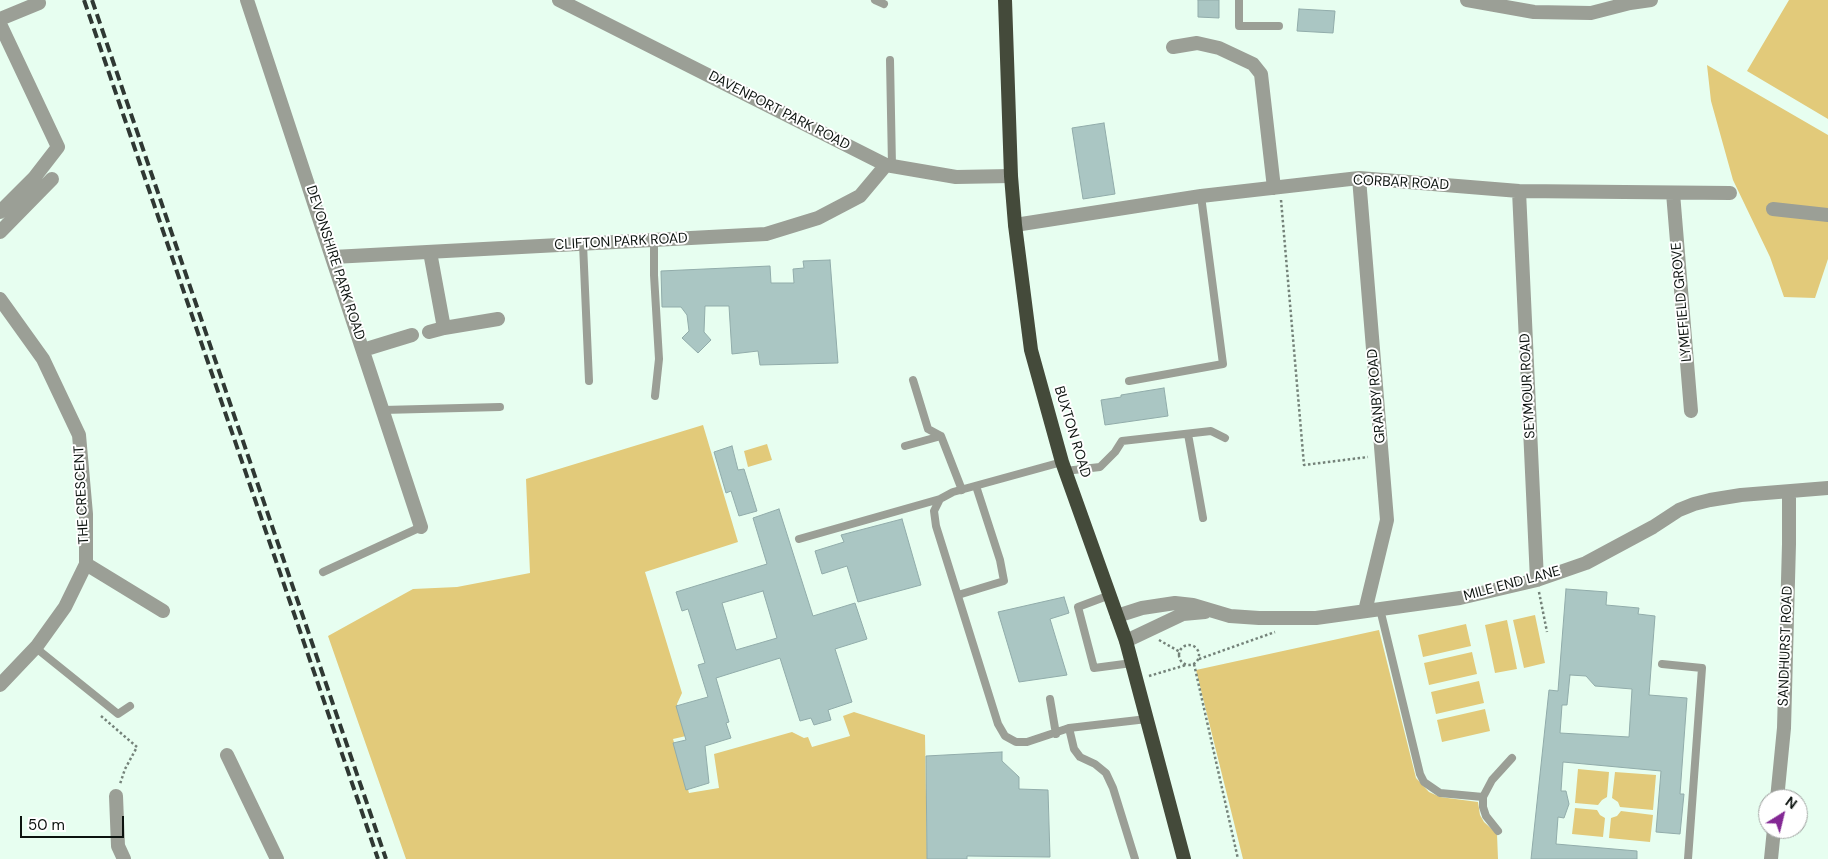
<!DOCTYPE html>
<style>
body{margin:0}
#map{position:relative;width:1828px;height:859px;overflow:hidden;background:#e7fef0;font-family:"DM Sans",sans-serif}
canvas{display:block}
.north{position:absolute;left:1758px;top:789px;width:50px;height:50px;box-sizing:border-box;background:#fff;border:1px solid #9ea19f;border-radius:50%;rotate:36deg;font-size:14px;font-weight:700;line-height:20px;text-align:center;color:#0c130f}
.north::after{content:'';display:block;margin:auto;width:18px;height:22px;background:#832894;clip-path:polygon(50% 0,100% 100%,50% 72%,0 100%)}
.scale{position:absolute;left:20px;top:816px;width:104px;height:22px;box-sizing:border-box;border:2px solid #0c130f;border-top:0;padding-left:6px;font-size:15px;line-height:18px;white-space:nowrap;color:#0c130f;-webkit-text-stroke:4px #fff;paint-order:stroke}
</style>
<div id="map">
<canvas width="1828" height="859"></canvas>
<div class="north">N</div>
<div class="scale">50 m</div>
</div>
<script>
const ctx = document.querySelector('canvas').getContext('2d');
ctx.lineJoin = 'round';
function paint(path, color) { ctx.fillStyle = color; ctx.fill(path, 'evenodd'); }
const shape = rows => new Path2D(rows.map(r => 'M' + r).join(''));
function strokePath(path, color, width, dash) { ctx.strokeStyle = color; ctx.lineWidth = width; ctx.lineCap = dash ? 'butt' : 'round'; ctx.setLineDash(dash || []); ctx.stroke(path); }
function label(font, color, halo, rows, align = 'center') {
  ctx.font = font + ' "DM Sans",sans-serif'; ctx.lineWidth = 4; ctx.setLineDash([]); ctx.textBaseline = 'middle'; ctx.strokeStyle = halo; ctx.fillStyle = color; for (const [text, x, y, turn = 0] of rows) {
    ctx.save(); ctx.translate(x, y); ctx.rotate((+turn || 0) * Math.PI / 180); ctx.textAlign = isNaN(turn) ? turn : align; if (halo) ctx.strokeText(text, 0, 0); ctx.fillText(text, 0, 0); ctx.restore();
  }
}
const green = shape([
 [1789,0,1828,0,1828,119,1747,71],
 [1707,65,1828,135,1828,259,1815,298,1784,297,1770,257,1733,180,1711,101],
 [703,425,738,542,645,572,682,693,677,704,686,736,673,739,689,793,719,788,714,754,792,732,804,738,808,737,812,747,850,736,843,716,854,712,925,735,927,859,406,859,328,636,413,589,457,587,530,573,526,479],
 [767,444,772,460,748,467,744,451],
 [1535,615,1545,663,1524,668,1513,620],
 [1507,620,1517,669,1495,673,1485,625],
 [1466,624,1471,646,1423,657,1418,635],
 [1379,630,1416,778,1429,792,1440,797,1478,802,1480,815,1484,822,1497,834,1498,859,1243,859,1196,670],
 [1472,652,1477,674,1429,685,1424,663],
 [1479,681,1484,703,1436,714,1431,692],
 [1485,709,1490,731,1442,742,1437,720],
 [1578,769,1609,772,1607,797,1602,800,1598,805,1575,803],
 [1615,772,1656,775,1653,810,1620,807,1618,802,1612,798],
 [1575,808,1597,810,1600,815,1605,818,1603,837,1572,834],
 [1621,811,1653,815,1650,842,1609,838,1611,818,1617,816]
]);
const building = shape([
 [1198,0,1219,0,1219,18,1198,17,1198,0],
 [1299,9,1335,11,1333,33,1297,31,1299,9],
 [1104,123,1115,194,1083,199,1072,128,1104,123],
 [830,260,838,363,760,365,758,351,732,354,729,306,705,306,704,332,711,340,698,353,682,338,689,331,687,315,681,307,662,307,661,271,770,266,771,283,794,283,793,269,804,268,803,261,830,260],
 [1164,388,1168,416,1105,425,1101,400,1121,397,1121,395,1164,388],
 [732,446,738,470,744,469,757,511,739,516,731,491,726,493,714,452,732,446],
 [779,509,813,616,855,603,867,639,835,649,852,702,828,710,831,720,814,725,811,718,800,721,780,658,716,678,729,722,726,723,731,738,705,746,709,783,686,790,673,743,686,740,676,706,708,697,698,665,705,663,688,609,682,611,676,592,767,564,753,518,779,509],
 [763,591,777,638,736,650,722,603,763,591],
 [902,519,921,585,858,602,847,566,822,574,815,551,844,542,841,535,902,519],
 [1566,589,1607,592,1606,605,1639,608,1638,614,1655,616,1649,695,1687,698,1680,794,1684,794,1680,834,1656,832,1661,771,1563,762,1561,791,1566,791,1569,804,1564,818,1558,817,1556,844,1637,851,1637,859,1531,859,1549,690,1558,691,1566,589],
 [1570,675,1586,676,1595,686,1632,689,1629,737,1560,733,1562,705,1567,705,1570,675],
 [1064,597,1069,613,1050,619,1067,675,1019,682,998,612,1064,597],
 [1002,752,1002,761,1019,777,1019,789,1048,790,1050,857,967,856,967,859,927,859,926,756,1002,752]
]);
const path = shape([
 [1281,200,1304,465,1368,457],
 [1539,592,1547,632],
 [1159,640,1180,652],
 '1179 655a10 10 0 1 1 20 0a10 10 0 1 1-20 0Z',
 [1199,659,1275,632],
 [1194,664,1238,859],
 [1149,676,1186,665],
 [101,716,137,747,125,769,120,784]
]);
const service = shape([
 [875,0,884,4],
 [1239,0,1239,26,1279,26],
 [890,60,892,166],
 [654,240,654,275,659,359,655,396],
 [583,244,589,381],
 [913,380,928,429,941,436,962,490],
 [1129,381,1223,364,1201,196],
 [383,410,500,407],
 [1188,434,1203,518],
 [905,446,941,436],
 [1062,462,953,492,940,499,934,511,936,526,998,724,1005,736,1016,742,1027,742,1069,728,1147,719],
 [1065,471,1100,467,1115,452,1122,441,1211,431,1225,438],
 [799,539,940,499],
 [323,572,421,527],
 [958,595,1004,581,1000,560,976,486],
 [1110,595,1078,607,1094,668,1132,663],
 [1380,609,1420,774,1424,782,1440,793,1483,797],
 [36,648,118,714,130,706],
 [1662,664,1702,668,1688,859],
 [1050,699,1056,734],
 [1069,728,1074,749,1080,757,1095,764,1106,773,1113,788,1135,859],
 [1498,831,1486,816,1483,807,1483,797,1492,780,1512,758]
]);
const minor = shape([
 [247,0,421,527],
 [559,0,886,165,956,177,1011,176],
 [1467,0,1534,12,1591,13,1630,3,1651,0],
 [0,19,39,3],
 [0,24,58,147,34,178,0,212],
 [1173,47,1197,43,1219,48,1253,64,1261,74,1274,188],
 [1359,178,1387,520,1365,611],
 [1519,191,1537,580],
 [1673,193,1691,411],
 [1773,209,1828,215],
 [1015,225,1201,196,1359,178,1519,191,1730,193],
 [0,232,52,179],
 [430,252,444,328,498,319],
 [333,257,766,234,818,218,860,196,886,165],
 [0,299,43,359,79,435,86,514,86,564,65,607,37,646,0,685],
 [429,332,444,328],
 [363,350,412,335],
 [86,564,163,611],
 [1117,616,1142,608,1175,603,1193,605,1230,616,1259,618,1316,618,1460,598,1537,580,1586,563,1653,527,1679,510,1694,504,1710,500,1741,495,1828,488],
 [1126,641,1183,614,1205,612],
 [227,755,277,859],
 [116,796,118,846,124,859],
 [1777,799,1784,728,1789,544,1789,492],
 [1771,859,1774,829]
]);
const trunk = shape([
 [1005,0,1011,176,1015,225,1031,350,1062,462,1126,641,1184,859]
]);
const rail = shape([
 [84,0,378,859],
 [92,0,386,859]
]);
const streetNames = [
 ["DAVENPORT PARK ROAD",779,111,27],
 ["CORBAR ROAD",1401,183,3],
 ["CLIFTON PARK ROAD",621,242,-3],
 ["DEVONSHIRE PARK ROAD",335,263,72],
 ["LYMEFIELD GROVE",1682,302,-95],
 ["SEYMOUR ROAD",1528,386,-93],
 ["GRANBY ROAD",1377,396,-95],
 ["BUXTON ROAD",1072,432,73],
 ["THE CRESCENT",82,495,-93],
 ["MILE END LANE",1512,584,-15],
 ["SANDHURST ROAD",1786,646,-88]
];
paint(green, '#e2ca7a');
paint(building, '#aac6c3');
strokePath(building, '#91acaa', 1);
strokePath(path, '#748279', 2.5, [2.5, 2.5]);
strokePath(service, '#9b9f96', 8);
strokePath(minor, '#9b9f96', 14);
strokePath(trunk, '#444a3a', 14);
strokePath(rail, '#2f3833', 4, [10, 5]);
label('14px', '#0c130f', '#fff', streetNames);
</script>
